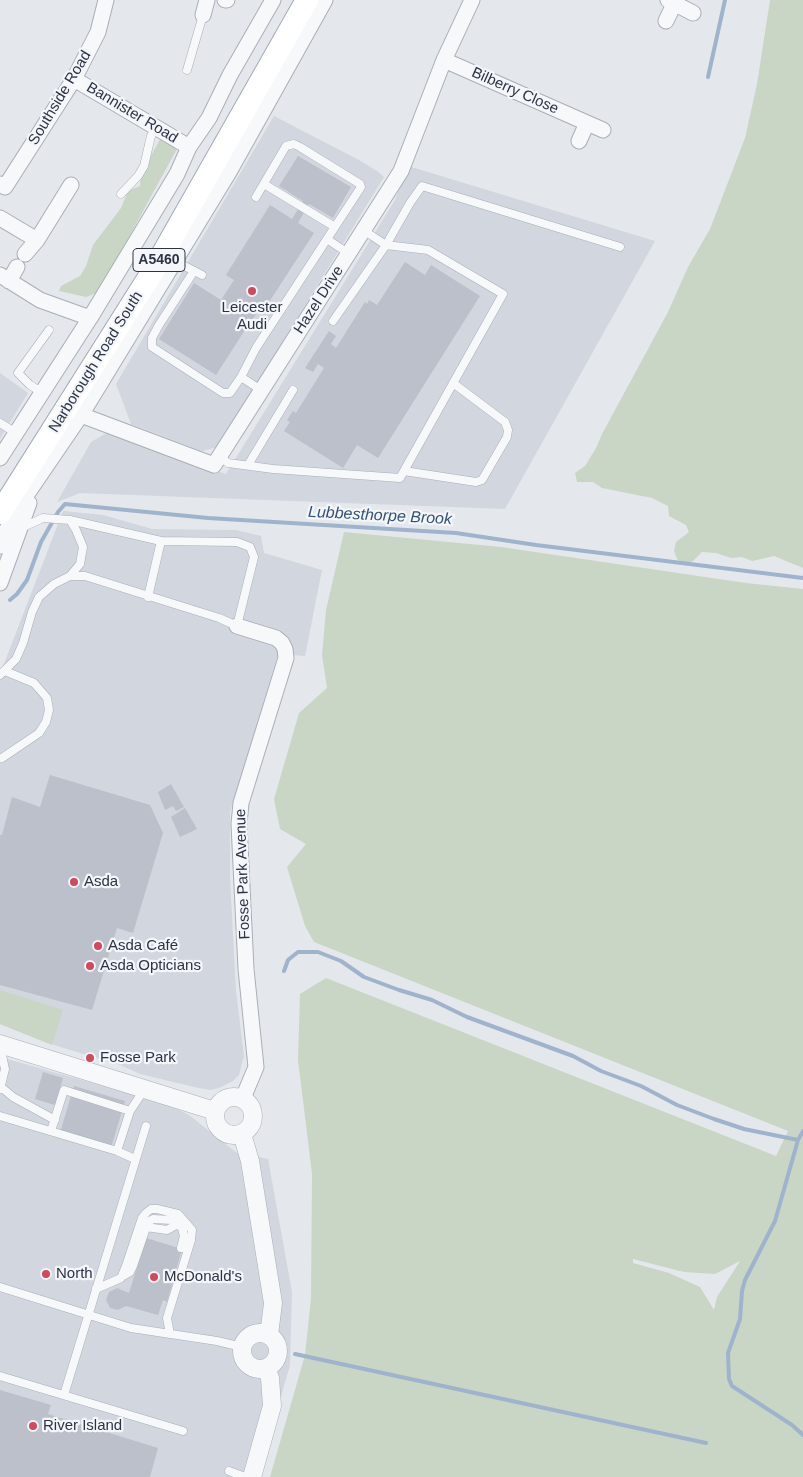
<!DOCTYPE html>
<meta charset="utf-8">
<style>
body{margin:0}
canvas{display:block;background:#e4e7ec}
</style>
<canvas width="803" height="1477"></canvas>
<script>
const ctx = document.querySelector('canvas').getContext('2d');
ctx.lineJoin = 'round';
function paint(path, color) { ctx.fillStyle = color; ctx.fill(path, 'evenodd'); }
const shape = rows => new Path2D(rows.map(r => 'M' + r).join(''));
function strokePath(path, color, width, dash) { ctx.strokeStyle = color; ctx.lineWidth = width; ctx.lineCap = dash ? 'butt' : 'round'; ctx.setLineDash(dash || []); ctx.stroke(path); }
function label(font, color, halo, rows, align = 'center') {
  ctx.font = font + ' Arial,sans-serif'; ctx.lineWidth = 4.5; ctx.setLineDash([]); ctx.textBaseline = 'middle'; ctx.strokeStyle = halo; ctx.fillStyle = color; for (const [text, x, y, turn = 0] of rows) {
    ctx.save(); ctx.translate(x, y); ctx.rotate((+turn || 0) * Math.PI / 180); ctx.textAlign = isNaN(turn) ? turn : align; if (halo) ctx.strokeText(text, 0, 0); ctx.fillText(text, 0, 0); ctx.restore();
  }
}
const built = shape([
 [274,116,359,160,377,171,384,177,218,447,202,451,131,424,116,384],
 [408,166,655,241,505,509,80,493,57,502,91,442,110,431,226,474,395,200],
 [0,373,28,393,0,439],
 [63,511,103,515,152,529,236,530,261,536,264,553,322,570,305,656,278,654,230,812,230,878,236,991,244,1056,239,1075,233,1081,219,1088,210,1090,194,1087,140,1074,120,1065,54,1045,0,1024,0,674],
 [0,1057,167,1104,189,1115,237,1153,268,1159,292,1292,290,1365,258,1477,0,1477]
]);
const green = shape([
 [770,0,803,0,803,568,774,556,752,561,742,557,731,558,716,553,702,552,693,561,684,565,677,559,674,551,676,542,689,532,686,525,669,516,668,506,652,498,602,488,593,482,577,482,575,473,585,466,596,448,602,434,668,312,688,267,710,229,745,138,757,84],
 [164,132,178,147,99,292,86,297,59,291,61,286,80,276,86,266,93,245,121,208,128,191,140,186,141,174],
 [344,532,501,547,746,583,803,589,803,1477,270,1477,305,1355,311,1298,312,1174,298,1060,300,994,326,978,776,1156,788,1131,314,942,305,926,287,867,306,844,280,829,274,799,299,713,327,688,322,655,326,610],
 [633,1259,684,1272,715,1274,740,1261,717,1297,714,1310,700,1287,669,1273,633,1263],
 [0,990,63,1010,52,1045,0,1024]
]);
const stream = shape([
 [708,77,725,0],
 [10,600,17,594,27,580,41,542,58,512,65,504,208,518,456,533,536,545,803,578],
 [284,971,288,960,298,952,318,952,341,961,364,977,399,990,432,1000,467,1017,573,1056,601,1071,641,1086,677,1105,714,1119,744,1129,798,1140,803,1131],
 [798,1140,775,1221,745,1280,742,1291,740,1319,728,1353,729,1379,732,1386,792,1425,803,1435],
 [295,1354,706,1443]
]);
const building = shape([
 [298,156,351,187,333,218,309,204,298,223,314,233,269,302,265,300,253,319,252,319,216,375,159,339,194,283,221,300,234,280,226,275,270,205,292,219,303,201,279,186],
 [405,262,425,275,431,265,480,296,378,458,357,445,343,468,284,431,290,422,287,420,293,411,296,413,324,368,318,364,313,372,305,368,329,331,336,336,331,344,336,348,365,302,367,304,369,300,377,305],
 [50,775,150,805,163,833,133,933,117,928,92,1010,0,985,0,835,2,835,12,797,40,807],
 [171,784,184,807,176,811,173,806,165,810,158,792],
 [185,808,197,829,180,837,171,817],
 [43,1072,63,1078,55,1105,35,1099],
 [74,1086,125,1101,110,1151,59,1136],
 [146,1238,182,1249,167,1302,163,1300,158,1315,126,1306,118,1310,110,1308,106,1300,109,1292,117,1288,129,1293],
 [0,1390,51,1405,48,1414,158,1448,150,1477,0,1477]
]);
const service = shape([
 [187,70,203,15],
 [264,184,335,227],
 [121,194,138,176,144,166,151,136,156,127],
 [256,197,286,146,294,144,300,147,360,184,361,187,327,239,349,254],
 [363,230,386,245,410,203,422,186,620,247],
 [175,261,202,275],
 [194,271,159,325,152,338,152,347,223,393,230,393,241,377],
 [261,390,241,377,256,348,327,239],
 [43,393,30,385,18,373,49,330],
 [0,423,16,433],
 [219,456,228,463,273,469,400,478,503,294,428,250,386,245,333,321],
 [248,465,293,390],
 [404,471,476,482,482,480,507,437,508,430,505,422,453,383],
 [21,528,43,518,70,520,161,541,237,542,250,547,254,557,237,626,219,618,85,576,70,576],
 [148,597,161,541],
 [0,675,16,659,23,643,32,612,39,597,54,584,70,576,80,564,83,547,76,530,70,520],
 [2,758,39,733,46,722,49,710,47,698,34,683,5,671],
 [0,1046,5,1069,0,1089],
 [1,1087,13,1097,55,1120],
 [0,1116,117,1151,130,1111,144,1090],
 [51,1131,64,1090,130,1111],
 [117,1151,135,1159],
 [146,1227,167,1230,178,1224],
 [123,1276,130,1272,133,1266,148,1222,153,1219,172,1220,182,1228,184,1236,181,1248],
 [0,1287,131,1328,217,1341,242,1347],
 [96,1289,121,1278,126,1266,142,1218,146,1213,151,1209,157,1209,178,1214,192,1230,191,1240,167,1318,170,1334],
 [0,1376,183,1431],
 [64,1395,146,1126],
 [229,1471,245,1477]
]);
const minor = shape([
 [225,0,227,0],
 [668,0,693,13],
 [203,15,207,0],
 [666,21,674,4],
 [444,60,603,130],
 [74,79,189,147],
 [579,141,587,123],
 [0,184,5,187,74,79,98,32,106,0],
 [0,218,37,240],
 [25,254,37,240,71,185],
 [0,275,40,300,90,318],
 [9,281,17,267],
 [81,415,214,465,401,171,444,60,472,0],
 [0,458,90,318,177,174,189,147,209,118,230,75,273,0],
 [0,546,7,529,23,500,81,415,229,172,325,0],
 [0,583,29,503],
 [237,626,276,638,282,643,285,649,286,658,241,803,239,824,246,969,256,1067,243,1098]
]);
const tertiary = shape([
 [0,1044,215,1111],
 '215 1116a19 19 0 1 1 38 0a19 19 0 1 1-38 0Z',
 [242,1134,250,1161,273,1303,269,1335],
 '242 1351a18 18 0 1 1 36 0a18 18 0 1 1-36 0Z',
 [252,1477,272,1406,270,1378,266,1368]
]);
const primary = shape([
 [0,513,153,271,307,0]
]);
const markers = [
 [252,291,5,"#d1495b"],
 [74,882,5,"#d1495b"],
 [98,946,5,"#d1495b"],
 [90,966,5,"#d1495b"],
 [90,1058,5,"#d1495b"],
 [46,1274,5,"#d1495b"],
 [154,1277,5,"#d1495b"],
 [33,1426,5,"#d1495b"]
];
const shields = [
 [159,260,52]
];
const shieldNames = [
 ["A5460",159,260]
];
const streetNames = [
 ["Bilberry Close",515,91,24],
 ["Southside Road",60,98,-59],
 ["Bannister Road",132,113,31],
 ["Hazel Drive",319,300,-57],
 ["Narborough Road South",96,362,-58],
 ["Fosse Park Avenue",243,874,-92]
];
const poiNames = [
 ["Leicester",252,308,"center"],
 ["Audi",252,325,"center"],
 ["Asda",84,882],
 ["Asda Café",108,946],
 ["Asda Opticians",100,966],
 ["Fosse Park",100,1058],
 ["North",56,1274],
 ["McDonald's",164,1277],
 ["River Island",43,1426]
];
const waterNames = [
 ["Lubbesthorpe Brook",380,516,3]
];
paint(built, '#d2d6de');
paint(green, '#c9d6c5');
strokePath(stream, '#9fb4cc', 4);
paint(building, '#bbc0ca');
strokePath(service, '#a9aeb7', 9);
strokePath(minor, '#a9aeb7', 17);
strokePath(tertiary, '#a9aeb7', 19);
strokePath(primary, '#a3abb8', 24);
strokePath(service, '#f7f8fa', 8);
strokePath(minor, '#f7f8fa', 15);
strokePath(tertiary, '#f7f8fa', 18);
strokePath(primary, '#fff', 22);
for (const [x, y, r, color] of markers) { const dot = new Path2D(); dot.arc(x, y, r, 0, 2 * Math.PI); ctx.fillStyle = color; ctx.fill(dot); strokePath(dot, '#f4f6f9', 2); }
for (const [x, y, w] of shields) { const box = new Path2D(); box.roundRect(x - w / 2, y - 11.5, w, 23, 4); ctx.fillStyle = '#f4f6f9'; ctx.fill(box); strokePath(box, '#2b3445', 1); }
label('bold 14px', '#2b3445', null, shieldNames);
label('15px', '#2b3445', '#f4f6f9', streetNames);
label('15px', '#2b3445', '#f4f6f9', poiNames, 'left');
label('italic 16px', '#34527a', '#f4f6f9', waterNames);
</script>
